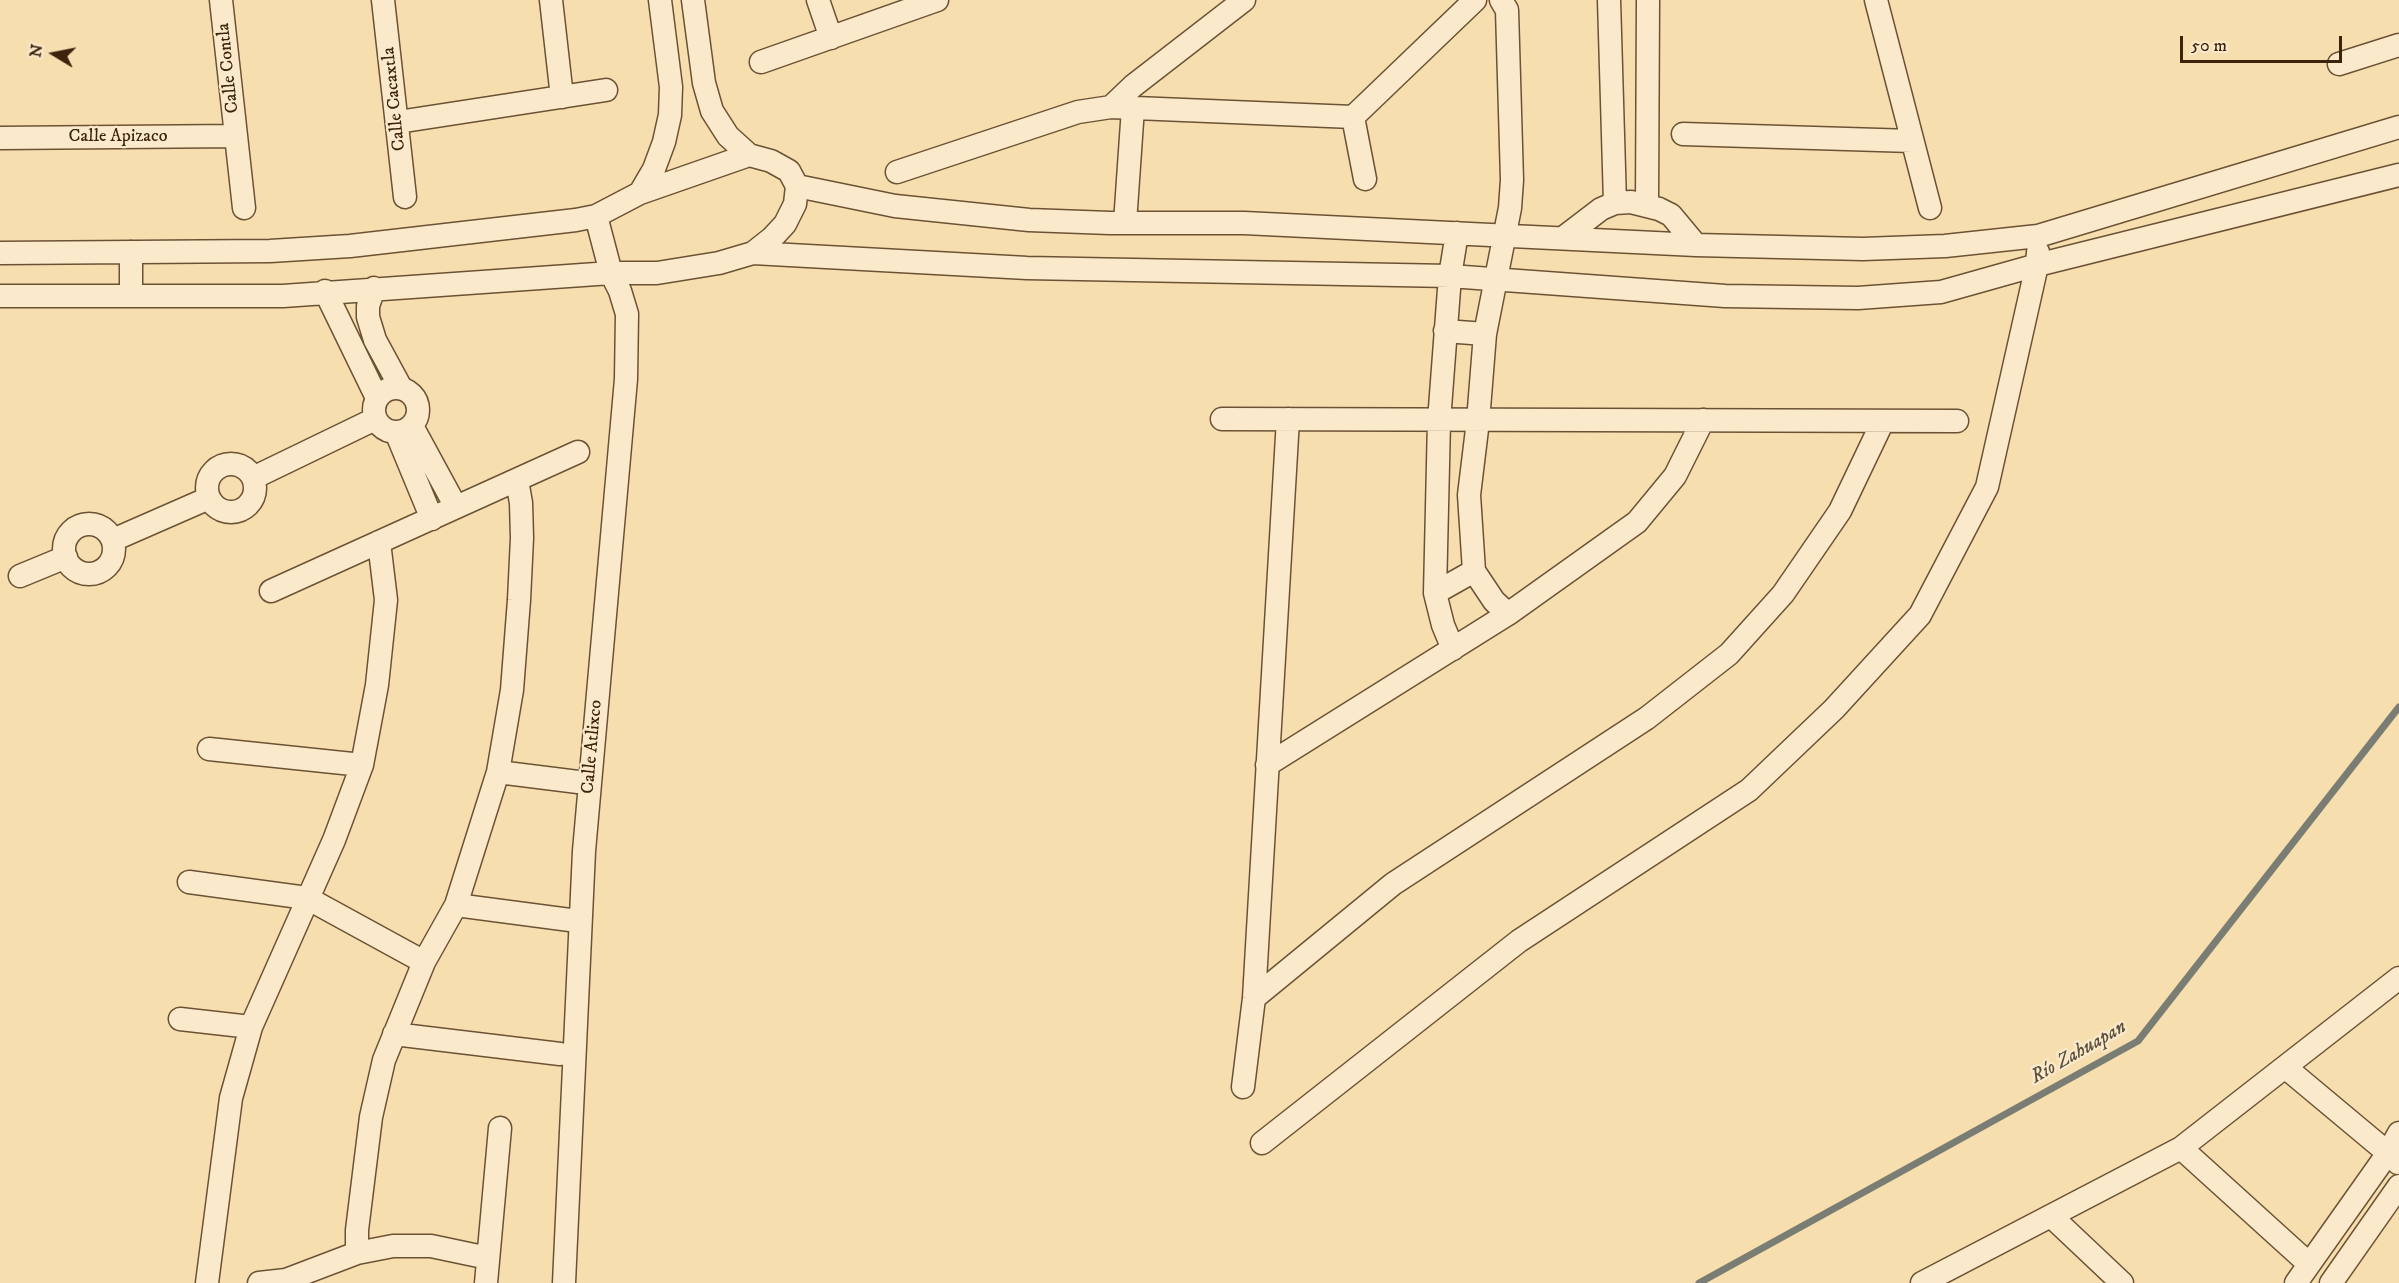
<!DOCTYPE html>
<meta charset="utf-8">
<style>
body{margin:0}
#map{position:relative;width:2399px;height:1283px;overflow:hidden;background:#f7deaf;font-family:"IM FELL DW Pica",serif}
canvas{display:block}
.north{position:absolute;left:24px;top:24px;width:60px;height:60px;-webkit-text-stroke:4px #faeacb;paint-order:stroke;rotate:280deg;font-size:16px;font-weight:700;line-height:24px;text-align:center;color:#3d230c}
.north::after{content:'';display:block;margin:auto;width:21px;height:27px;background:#3d230c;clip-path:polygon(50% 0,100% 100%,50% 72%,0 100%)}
.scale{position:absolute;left:2180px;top:36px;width:162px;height:27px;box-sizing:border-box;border:3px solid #3d230c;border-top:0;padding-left:8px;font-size:18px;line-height:21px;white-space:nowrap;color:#3d230c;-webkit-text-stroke:4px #faeacb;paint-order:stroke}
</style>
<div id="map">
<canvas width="2399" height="1283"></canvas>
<div class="north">N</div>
<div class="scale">50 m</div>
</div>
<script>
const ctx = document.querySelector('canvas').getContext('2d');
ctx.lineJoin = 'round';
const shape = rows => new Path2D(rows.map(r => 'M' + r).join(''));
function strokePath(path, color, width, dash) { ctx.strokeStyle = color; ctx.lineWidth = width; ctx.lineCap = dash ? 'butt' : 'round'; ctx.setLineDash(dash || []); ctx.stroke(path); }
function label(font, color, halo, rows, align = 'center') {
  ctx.font = font + ' "IM FELL DW Pica",serif'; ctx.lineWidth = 4.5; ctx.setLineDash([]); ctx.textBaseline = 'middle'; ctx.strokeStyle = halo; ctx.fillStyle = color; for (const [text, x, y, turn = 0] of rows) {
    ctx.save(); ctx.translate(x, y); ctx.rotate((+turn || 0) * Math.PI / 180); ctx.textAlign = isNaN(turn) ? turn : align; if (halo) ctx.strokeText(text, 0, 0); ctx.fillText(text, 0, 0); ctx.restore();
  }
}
const stream = shape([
 [1699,1283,2138,1041,2399,707]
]);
const minor = shape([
 [221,0,244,208],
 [383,0,405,197],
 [551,0,562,97],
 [693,0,704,83,712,111,728,136,749,155],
 [818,0,831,38],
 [1501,0,1507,10,1512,180,1510,208,1485,334,1478,421,1469,495,1474,571,1494,601,1508,614],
 [1609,0,1615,203],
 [1876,0,1930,208],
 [761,62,937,0],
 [2339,64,2399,45],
 [1111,107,1133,86,1244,0],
 [1353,117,1365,179],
 [398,122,606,90],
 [1683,134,1912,141],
 [0,138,236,136],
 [897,172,1078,112,1111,107,1353,117,1475,0],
 [797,186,895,206,1029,220,1110,223,1244,223,1696,245,1863,249,1945,246,2038,236,2399,127],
 [640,193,654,169,664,142,670,115,671,87,660,0],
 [1647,205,1648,0],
 [1125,223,1133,108],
 [1563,238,1601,209,1615,203,1631,202,1659,209,1671,215,1696,245],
 [131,252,131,296],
 [0,253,270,251,350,246,576,220,596,216,640,193,749,155,771,161,789,171,797,186,795,204,785,224,772,238,753,253,719,263,657,273,611,273,283,296,0,296],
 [753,253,1027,268,1450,276,1725,296,1858,298,1941,292,2037,265,2399,175],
 [374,288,368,306,368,317,375,340,401,388],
 [325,291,377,398],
 [1445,331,1485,334],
 '374 410a22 22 0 1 1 44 0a22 22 0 1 1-44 0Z',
 [1222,419,1957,421],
 [412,426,456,507],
 [396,432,432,519],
 '207 488a24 24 0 1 1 48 0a24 24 0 1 1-48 0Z',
 [253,478,375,419],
 '64 549a25 25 0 1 1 50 0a25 25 0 1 1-50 0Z',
 [113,540,209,498],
 [20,576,66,557],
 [271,591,578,452],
 [1435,593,1474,571],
 [1453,649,1443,625,1435,593,1439,421,1450,276,1457,233],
 [209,749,362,765],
 [1267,765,1508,614,1637,522,1675,476,1703,420],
 [498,772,578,782],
 [189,882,307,898,424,962],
 [456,905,570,920],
 [1254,998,1393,884,1647,718,1729,654,1783,594,1840,511,1883,421],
 [180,1019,251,1027],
 [394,1034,560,1054],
 [2285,1067,2388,1153,2398,1163],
 [1243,1087,1254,998,1288,419],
 [1262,1143,1519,941,1749,790,1834,709,1920,615,1987,487,2037,265,2038,252],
 [2181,1148,2309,1264],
 [2051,1216,2122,1283],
 [357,1253,357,1230,371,1117,384,1060,424,962,456,905,498,772,512,690,519,600,522,538,521,503,517,480],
 [207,1283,231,1098,251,1027,334,840,362,765,377,685,386,600,379,542],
 [259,1283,286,1280,357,1253,393,1246,431,1246,488,1258],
 [486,1283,500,1128],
 [564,1283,584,851,626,379,627,314,620,291,611,273,596,216],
 [1922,1283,2181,1148,2399,978],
 [2296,1283,2388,1153,2399,1133],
 [2331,1283,2399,1186]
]);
const streetNames = [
 ["Calle Contla",229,68,-96],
 ["Calle Cacaxtla",395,99,-96],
 ["Calle Apizaco",118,137],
 ["Calle Atlixco",593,747,-85]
];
const waterNames = [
 ["Río Zahuapan",2079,1053,-30]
];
strokePath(stream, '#7a7d73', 7);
strokePath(minor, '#6c5235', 25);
strokePath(minor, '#faeacb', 22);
label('18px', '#3d230c', '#faeacb', streetNames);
label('italic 20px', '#5c503f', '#faeacb', waterNames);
</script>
